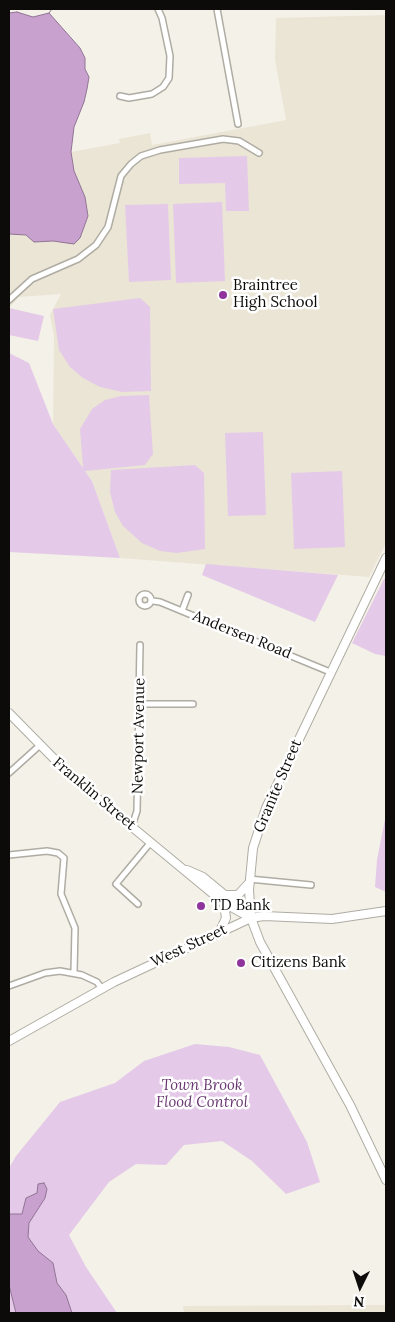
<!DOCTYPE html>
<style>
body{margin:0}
#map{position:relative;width:395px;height:1322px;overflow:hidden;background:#f4f1e8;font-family:Lora,serif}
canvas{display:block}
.frame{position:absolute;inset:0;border:10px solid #0c0b09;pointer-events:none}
.north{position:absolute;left:335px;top:1262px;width:50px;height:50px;-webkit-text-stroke:4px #fff;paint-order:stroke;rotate:184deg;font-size:14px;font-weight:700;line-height:20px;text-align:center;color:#0c0b09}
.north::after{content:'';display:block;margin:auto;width:18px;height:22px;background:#0c0b09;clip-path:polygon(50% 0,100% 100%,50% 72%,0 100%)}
</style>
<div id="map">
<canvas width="395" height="1322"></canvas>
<div class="frame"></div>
<div class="north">N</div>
</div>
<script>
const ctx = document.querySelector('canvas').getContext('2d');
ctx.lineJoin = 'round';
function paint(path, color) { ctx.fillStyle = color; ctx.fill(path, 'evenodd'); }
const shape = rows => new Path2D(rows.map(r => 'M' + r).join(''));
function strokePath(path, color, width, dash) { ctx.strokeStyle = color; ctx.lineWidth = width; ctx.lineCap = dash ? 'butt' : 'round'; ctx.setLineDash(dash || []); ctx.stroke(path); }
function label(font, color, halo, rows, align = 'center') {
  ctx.font = font + ' Lora,serif'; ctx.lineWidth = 5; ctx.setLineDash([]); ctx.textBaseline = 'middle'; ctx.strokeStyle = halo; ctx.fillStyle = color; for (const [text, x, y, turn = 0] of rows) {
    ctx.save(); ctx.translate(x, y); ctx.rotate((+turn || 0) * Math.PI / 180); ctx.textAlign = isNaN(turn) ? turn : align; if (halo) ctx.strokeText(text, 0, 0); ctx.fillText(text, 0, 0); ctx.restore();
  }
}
const built = shape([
 [386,15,386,543,369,577,120,558,92,481,53,424,54,336,50,315,61,294,19,297,9,308,9,234,20,233,38,242,53,241,63,243,80,238,88,216,86,203,74,171,71,152,120,143,119,139,150,133,152,145,286,120,275,60,276,18],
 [386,1305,386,1313,184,1313,183,1306]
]);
const green = shape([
 [247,156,249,211,226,211,225,183,179,184,179,158],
 [222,202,225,281,176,283,173,204],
 [168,204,171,280,129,282,125,205],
 [140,298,150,307,151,391,122,392,100,387,83,378,70,367,59,350,53,309],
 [9,308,44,316,38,341,9,335],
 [9,353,29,363,53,424,83,468,80,429,92,409,105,400,121,396,149,395,153,454,145,465,85,471,92,481,120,558,9,552],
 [263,432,266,515,228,516,225,433],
 [195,465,204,473,205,549,177,553,160,551,142,543,123,526,115,512,110,492,111,470],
 [342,471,345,547,294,549,291,473],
 [206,564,338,575,315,622,202,575],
 [384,579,386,579,386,656,375,654,352,643],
 [386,814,386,892,375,887,377,860],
 [195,1044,229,1047,260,1055,307,1142,320,1182,286,1194,252,1161,222,1141,184,1145,166,1165,136,1164,109,1182,69,1235,86,1267,117,1313,9,1313,9,1168,16,1156,60,1102,115,1083,144,1061]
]);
const water = shape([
 [17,12,33,17,49,13,80,48,85,58,85,69,89,77,87,89,84,102,74,127,71,152,74,171,85,197,88,216,80,238,74,244,53,241,34,242,26,235,9,234,9,13,17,12],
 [44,1183,47,1189,45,1198,29,1223,28,1237,38,1251,53,1263,57,1283,66,1295,72,1313,16,1313,9,1285,9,1214,22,1214,26,1198,37,1193,38,1184,44,1183]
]);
const stream = shape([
 [49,13,52,9]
]);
const street = shape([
 [217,9,238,124],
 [120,96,129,98,152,94,163,87,169,78,170,56,162,18,158,9],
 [9,300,32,279,78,259,96,245,108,227,121,176,131,164,141,156,160,150,223,139,239,141,259,153],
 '139 600a6 6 0 1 1 12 0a6 6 0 1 1-12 0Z',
 [153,601,160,602,330,672],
 [182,611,188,595],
 [139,704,193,704],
 [9,773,39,746],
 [132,826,137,811,140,645],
 [9,855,47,851,58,853,64,858,61,894,75,928,74,972],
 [249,879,311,885],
 [138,904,116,884,151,842],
 [9,986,45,973,60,971,82,975,97,982,102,989]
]);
const secondary = shape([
 [386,558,266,808,253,848,249,890,251,918,260,942,350,1105,386,1180],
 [9,713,74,779,224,903,251,918],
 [187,870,203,877,248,914],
 [226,895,238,895,248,884],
 [220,931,226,918,224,903],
 [9,1041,114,982,251,918,264,916,332,919,386,911]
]);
const markers = [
 [223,295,5,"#8f339d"],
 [201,906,5,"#8f339d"],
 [241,963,5,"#8f339d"]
];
const poiNames = [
 ["Braintree",233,286],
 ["High School",233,303],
 ["TD Bank",211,906],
 ["Citizens Bank",251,963]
];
const streetNames = [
 ["Andersen Road",242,635,22],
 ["Newport Avenue",139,736,-89],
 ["Granite Street",278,786,-67],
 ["Franklin Street",94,794,40],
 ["West Street",189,946,-25]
];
const parkNames = [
 ["Town Brook",202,1086],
 ["Flood Control",202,1103]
];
paint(built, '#ebe5d5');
paint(green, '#e4cae8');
paint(water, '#c9a1cf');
strokePath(water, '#907494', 1);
strokePath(stream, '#907494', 1);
strokePath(street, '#afaca3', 8);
strokePath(secondary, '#afaca3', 10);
strokePath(street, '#fff', 5);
strokePath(secondary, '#fff', 8);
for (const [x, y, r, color] of markers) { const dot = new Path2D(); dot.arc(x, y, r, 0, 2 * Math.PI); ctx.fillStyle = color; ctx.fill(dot); strokePath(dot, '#fff', 2); }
label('15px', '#0c0b09', '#fff', poiNames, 'left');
label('15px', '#0c0b09', '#fff', streetNames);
label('italic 15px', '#693771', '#fff', parkNames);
</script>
